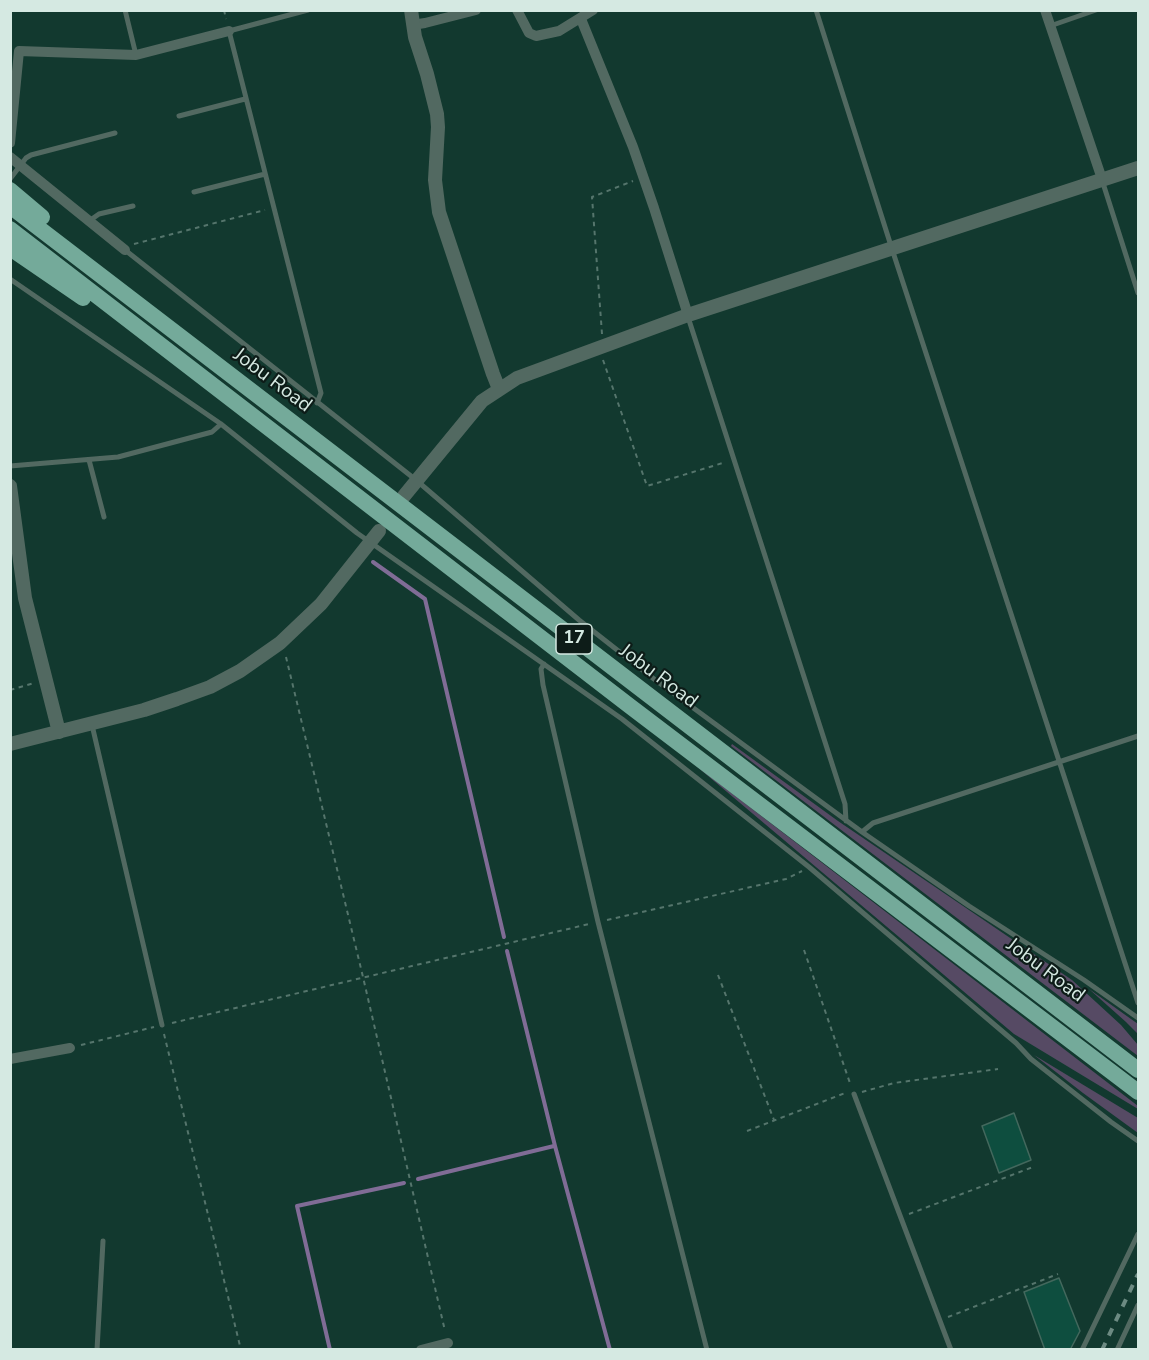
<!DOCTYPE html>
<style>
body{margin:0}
#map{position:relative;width:1149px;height:1360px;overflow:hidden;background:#12392f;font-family:"Nunito Sans",sans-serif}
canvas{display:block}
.frame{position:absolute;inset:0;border:12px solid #d5e9e2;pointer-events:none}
</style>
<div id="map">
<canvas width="1149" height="1360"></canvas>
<div class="frame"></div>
</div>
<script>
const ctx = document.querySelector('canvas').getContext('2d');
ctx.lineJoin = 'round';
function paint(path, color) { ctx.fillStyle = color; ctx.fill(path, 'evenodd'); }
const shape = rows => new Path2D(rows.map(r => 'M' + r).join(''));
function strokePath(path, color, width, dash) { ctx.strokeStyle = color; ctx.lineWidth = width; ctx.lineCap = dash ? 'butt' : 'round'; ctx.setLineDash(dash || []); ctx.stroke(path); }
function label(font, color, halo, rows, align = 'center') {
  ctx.font = font + ' "Nunito Sans",sans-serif'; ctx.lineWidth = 4.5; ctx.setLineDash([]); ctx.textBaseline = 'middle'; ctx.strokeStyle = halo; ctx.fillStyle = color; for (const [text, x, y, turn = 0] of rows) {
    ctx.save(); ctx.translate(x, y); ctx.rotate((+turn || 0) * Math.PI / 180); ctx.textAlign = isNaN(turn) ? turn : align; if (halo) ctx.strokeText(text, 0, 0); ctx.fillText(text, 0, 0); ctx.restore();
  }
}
const green = shape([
 [732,744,838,821,1072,980,1121,1025,1138,1045,1138,1056,731,746],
 [695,765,1138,1106,1138,1109,1014,1034],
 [1089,989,1138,1024,1138,1034,1126,1022],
 [1034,1055,1138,1118,1138,1133,1083,1093]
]);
const stream = shape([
 [373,562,425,599,504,937],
 [507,951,555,1146,610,1350],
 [418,1179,554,1146],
 [330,1350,297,1206,404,1183]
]);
const building = shape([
 [1014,1113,1031,1160,999,1173,982,1126,1014,1113],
 [1059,1278,1080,1331,1070,1350,1045,1350,1024,1292,1059,1278]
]);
const path = shape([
 [224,10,226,19],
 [134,244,265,210],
 [602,334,592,197,633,181],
 [603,360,647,486,726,462],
 [286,657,363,977,445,1331],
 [10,690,34,683],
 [607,920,786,879,802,871],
 [804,950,851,1086],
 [718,975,774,1120],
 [172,1023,589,924],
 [164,1034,241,1350],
 [81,1045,154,1027],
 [862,1092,894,1083,998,1069],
 [747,1131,845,1093],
 [909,1214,1033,1167],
 [948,1317,1058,1274]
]);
const service = shape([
 [125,10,136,55],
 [308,10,229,31,321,393,317,403],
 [816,10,892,249,1138,1003],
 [1050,26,1096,10],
 [179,116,245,99],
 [10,179,26,158,31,155,115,133],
 [1102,180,1138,293],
 [194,192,265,174],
 [89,221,99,214,133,206],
 [125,250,416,480,579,620,654,679,862,832,969,906,1084,980,1138,1018],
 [10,279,221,424,357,533,622,719,809,867,1016,1043,1031,1059,1111,1122,1138,1141],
 [688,317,845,804,846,821],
 [89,460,104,517],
 [10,466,118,457,212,432,221,424],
 [544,664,541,669,543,685,598,922,707,1350],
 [92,725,162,1025],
 [862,832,873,823,1138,736],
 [854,1094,951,1350],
 [97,1350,103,1241],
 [1082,1350,1138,1234],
 [1117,1350,1138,1305]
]);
const minor = shape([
 [517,10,529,33,536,36,559,31,593,10],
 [1045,10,1102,179],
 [581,19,633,147,654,208,688,315],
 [412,25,425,23,476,10],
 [10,143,19,51,136,55,229,31],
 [10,157,125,250],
 [10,1059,70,1048],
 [421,1350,448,1343]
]);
const tertiary = shape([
 [411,10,415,37,427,74,437,114,438,127,435,180,439,212,493,374,499,389],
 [10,486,25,598,59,732],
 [404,496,482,401,517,378,688,315,1138,168],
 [10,744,144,710,177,699,210,687,240,671,280,643,321,604,379,531]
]);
const trunk = shape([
 [10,190,42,217],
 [10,206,1138,1070],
 [10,229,631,707,1138,1092],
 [10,248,83,298]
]);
const rail = shape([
 [1102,1350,1138,1274]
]);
const shields = [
 [574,639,36]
];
const shieldNames = [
 ["17",574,639]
];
const streetNames = [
 ["Jobu Road",272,381,37],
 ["Jobu Road",658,677,37],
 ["Jobu Road",1045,971,37]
];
paint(green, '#564a64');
strokePath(stream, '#806c96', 4);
paint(building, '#0e4e3f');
strokePath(building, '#43685d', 1.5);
strokePath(path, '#55756c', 2, [4.5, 4.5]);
strokePath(service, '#526961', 5);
strokePath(minor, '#526961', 10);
strokePath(tertiary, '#526961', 14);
strokePath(trunk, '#74aa9a', 16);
strokePath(rail, '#6c8a82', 4, [8, 8]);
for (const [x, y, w] of shields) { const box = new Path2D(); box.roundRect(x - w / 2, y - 15, w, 30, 4.5); ctx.fillStyle = '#0d1c18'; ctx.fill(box); strokePath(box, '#d5e9e2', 1.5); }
label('bold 18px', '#d5e9e2', null, shieldNames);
label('20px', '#d5e9e2', '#0d1c18', streetNames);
</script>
